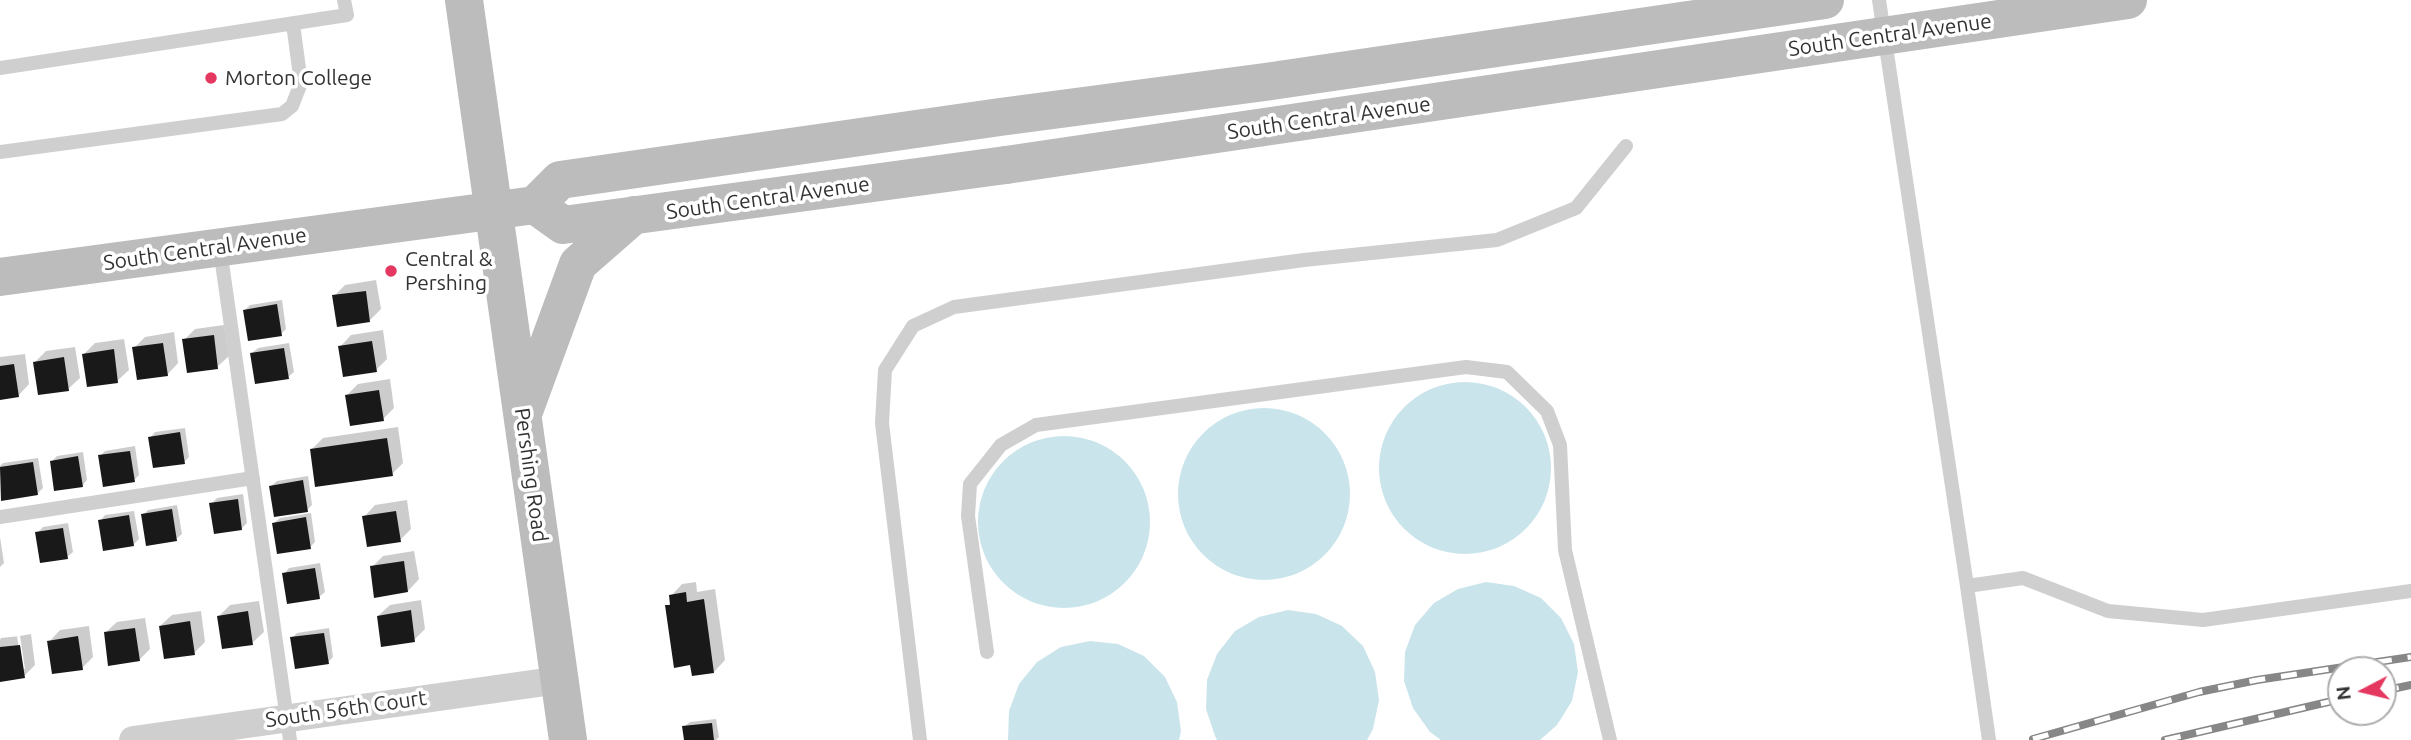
<!DOCTYPE html>
<style>
body{margin:0}
#map{position:relative;width:2411px;height:740px;overflow:hidden;background:#fff;font-family:Ubuntu,sans-serif}
canvas{display:block}
.north{position:absolute;left:2327px;top:656px;width:70px;height:70px;box-sizing:border-box;background:#fff;border:2px solid #adadad;border-radius:50%;rotate:263deg;font-size:19px;font-weight:700;line-height:28px;text-align:center;color:#323232}
.north::after{content:'';display:block;margin:auto;width:24px;height:32px;background:#e43860;clip-path:polygon(50% 0,100% 100%,50% 72%,0 100%)}
</style>
<div id="map">
<canvas width="2411" height="740"></canvas>
<div class="north">N</div>
</div>
<script>
const ctx = document.querySelector('canvas').getContext('2d');
ctx.lineJoin = 'round';
function paint(path, color) { ctx.fillStyle = color; ctx.fill(path, 'evenodd'); }
const shape = rows => new Path2D(rows.map(r => 'M' + r).join(''));
function strokePath(path, color, width, dash) { ctx.strokeStyle = color; ctx.lineWidth = width; ctx.lineCap = dash ? 'butt' : 'round'; ctx.setLineDash(dash || []); ctx.stroke(path); }
function label(font, color, halo, rows, align = 'center') {
  ctx.font = font + ' Ubuntu,sans-serif'; ctx.lineWidth = 7; ctx.setLineDash([]); ctx.textBaseline = 'middle'; ctx.strokeStyle = halo; ctx.fillStyle = color; for (const [text, x, y, turn = 0] of rows) {
    ctx.save(); ctx.translate(x, y); ctx.rotate((+turn || 0) * Math.PI / 180); ctx.textAlign = isNaN(turn) ? turn : align; if (halo) ctx.strokeText(text, 0, 0); ctx.fillText(text, 0, 0); ctx.restore();
  }
}
const water = shape([
 '1379 468a86 86 0 1 1 172 0a86 86 0 1 1-172 0Z',
 '1178 494a86 86 0 1 1 172 0a86 86 0 1 1-172 0Z',
 '978 522a86 86 0 1 1 172 0a86 86 0 1 1-172 0Z',
 [1486,582,1514,586,1541,598,1561,618,1574,644,1578,672,1572,701,1557,725,1540,740,1441,740,1430,732,1413,708,1404,681,1405,652,1415,625,1434,603,1458,589],
 [1288,610,1316,614,1342,626,1363,646,1375,672,1379,700,1373,729,1367,740,1217,740,1215,736,1206,709,1207,680,1217,654,1235,631,1259,617],
 [1090,641,1118,644,1144,656,1165,677,1177,702,1181,731,1179,740,1008,740,1009,711,1019,684,1037,662,1061,647]
]);
const shadow = shape([
 [376,280,381,309,370,320,334,296,345,285],
 [282,300,286,329,281,334,245,310,250,305],
 [224,325,229,356,217,367,184,340,195,329],
 [383,330,387,359,376,370,340,347,351,335],
 [174,332,178,363,167,375,134,348,145,337],
 [124,339,129,370,117,381,84,354,95,343],
 [289,343,294,372,288,377,252,353,258,348],
 [75,347,80,378,68,389,35,362,46,351],
 [25,354,29,384,18,396,0,398,0,357],
 [390,379,394,408,383,419,347,395,358,384],
 [398,427,403,463,392,474,312,449,323,438],
 [185,428,189,457,184,462,150,438,155,432],
 [135,446,139,475,134,480,100,456,105,451],
 [83,452,87,480,82,486,52,461,57,456],
 [38,458,43,488,37,494,3,499,0,466,3,463],
 [308,476,312,505,307,510,271,486,277,481],
 [243,494,247,523,241,529,211,504,217,498],
 [407,500,411,529,400,540,364,517,375,505],
 [177,505,182,534,176,539,143,515,148,510],
 [134,511,139,539,133,545,100,521,105,515],
 [311,513,315,542,310,547,274,523,280,518],
 [68,523,73,552,67,557,37,533,43,527],
 [0,537,4,563,0,567],
 [414,551,419,579,408,591,372,567,383,556],
 [320,563,325,592,319,597,284,574,289,568],
 [696,582,697,592,715,589,725,660,714,672,692,663,667,606,672,602,671,596,682,584],
 [421,600,425,629,414,640,378,616,390,605],
 [259,601,264,632,252,643,219,616,230,605],
 [201,611,205,642,194,653,160,626,172,615],
 [145,618,150,649,139,660,105,633,117,622],
 [89,626,93,657,82,668,49,642,60,630],
 [329,628,333,657,328,662,292,638,297,633],
 [31,634,35,665,24,676,0,680,0,640,1,638,20,636,17,636,22,669,25,669,20,636],
 [716,719,719,737,716,740,686,740,684,727,690,722]
]);
const building = shape([
 [366,291,370,322,337,327,332,295],
 [277,304,282,336,248,341,243,310],
 [214,335,218,369,187,373,182,339],
 [372,341,377,372,343,377,338,346],
 [163,343,168,376,137,380,132,347],
 [284,348,289,379,255,384,250,353],
 [114,349,118,383,87,387,82,354],
 [64,357,69,391,38,395,33,362],
 [14,364,19,397,0,400,0,366],
 [379,390,384,421,350,426,345,395],
 [180,432,185,464,153,468,148,437],
 [387,438,393,476,315,487,310,449],
 [130,451,135,482,103,487,98,455],
 [78,456,83,487,54,491,50,461],
 [33,462,38,495,1,501,0,467],
 [303,480,308,512,274,517,269,486],
 [238,499,242,530,214,534,209,503],
 [172,509,177,541,146,546,141,514],
 [396,511,401,542,367,547,362,516],
 [129,515,134,546,103,551,98,520],
 [306,517,311,549,277,554,272,523],
 [63,528,68,559,40,563,35,532],
 [404,561,408,592,374,598,370,566],
 [315,568,320,599,287,604,282,573],
 [686,592,687,602,704,599,714,673,692,676,690,665,674,668,665,605,670,605,669,595],
 [411,610,415,642,381,647,377,616],
 [248,611,253,645,222,649,217,616],
 [190,621,195,655,164,659,159,626],
 [135,628,140,661,108,666,104,632],
 [324,633,329,664,295,669,290,637],
 [78,636,83,670,52,674,47,641],
 [20,645,25,678,0,682,0,647],
 [712,723,714,740,684,740,682,726]
]);
const service = shape([
 [1879,0,1967,586],
 [0,68,347,15,344,0],
 [0,152,282,114,292,106,301,83,293,24],
 [220,249,290,740],
 [0,517,253,478],
 [987,652,968,516,970,484,1001,445,1036,425,1466,367,1507,372,1547,411,1560,445,1565,550,1610,740],
 [920,740,882,423,885,370,913,326,954,307,1304,260,1497,240,1576,208,1626,146],
 [1989,740,1967,586,2023,578,2108,611,2203,620,2411,591]
]);
const minor = shape([
 [133,740,560,680]
]);
const secondary = shape([
 [464,0,568,740],
 [535,205,563,225,1006,165],
 [0,277,535,205,560,180,1000,117,1265,82,1825,0],
 [524,411,578,264,634,215]
]);
const rail = shape([
 [2383,691,2411,685],
 [2033,739,2199,692,2257,680,2411,657],
 [2165,740,2341,699]
]);
const secondaryBridge = shape([
 [1006,165,2128,0]
]);
const markers = [
 [211,78,7,"#e43860"],
 [391,271,7,"#e43860"]
];
const streetNames = [
 ["South Central Avenue",1890,35,-8],
 ["South Central Avenue",1329,118,-8],
 ["South Central Avenue",768,198,-8],
 ["South Central Avenue",205,249,-8],
 ["Pershing Road",531,475,82],
 ["South 56th Court",346,709,-8]
];
const poiNames = [
 ["Morton College",225,78],
 ["Central &",405,259],
 ["Pershing",405,283]
];
paint(water, '#cae4eb');
paint(shadow, '#0003');
paint(building, '#191919');
strokePath(service, '#cfcfcf', 14);
strokePath(minor, '#cfcfcf', 28);
strokePath(secondary, '#bcbcbc', 38);
strokePath(rail, '#878787', 8);
strokePath(rail, '#fff', 5, [16]);
strokePath(secondaryBridge, '#bcbcbc', 38);
for (const [x, y, r, color] of markers) { const dot = new Path2D(); dot.arc(x, y, r, 0, 2 * Math.PI); ctx.fillStyle = color; ctx.fill(dot); strokePath(dot, '#fff', 2.5); }
label('21px', '#323232', '#fff', streetNames);
label('21px', '#323232', '#fff', poiNames, 'left');
</script>
